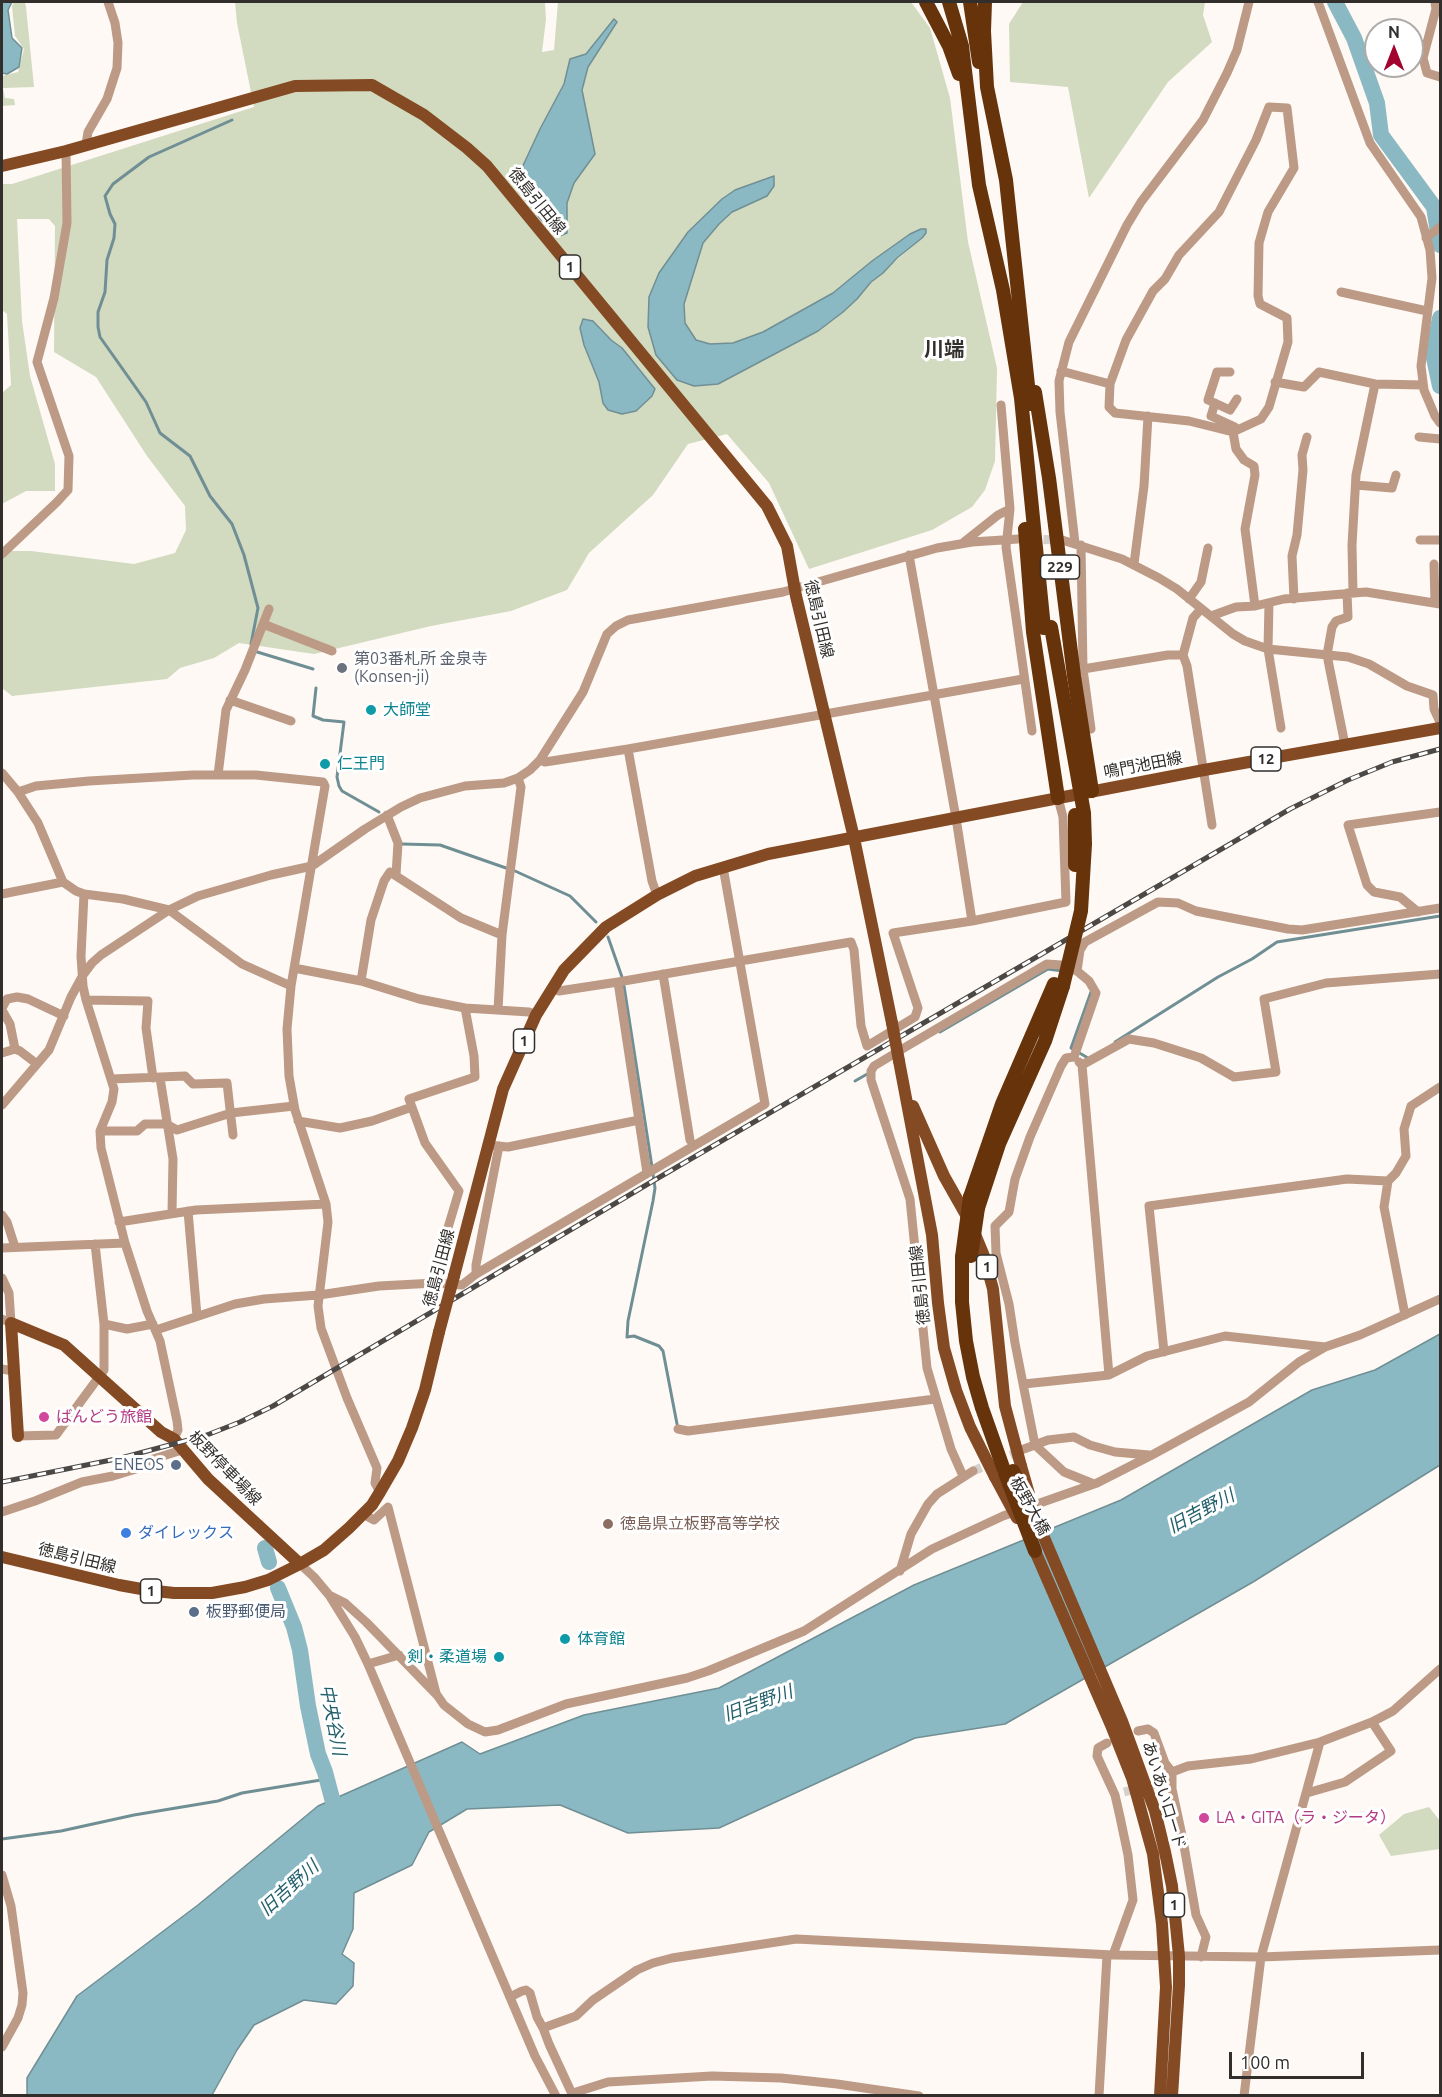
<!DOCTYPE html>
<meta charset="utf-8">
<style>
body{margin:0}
#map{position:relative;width:1442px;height:2097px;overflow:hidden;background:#fef9f4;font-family:Ubuntu,sans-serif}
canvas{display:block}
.frame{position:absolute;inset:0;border:3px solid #312e2b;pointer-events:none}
.north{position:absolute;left:1364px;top:18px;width:60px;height:60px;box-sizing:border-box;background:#fff;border:2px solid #adabaa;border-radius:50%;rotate:0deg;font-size:16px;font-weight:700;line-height:24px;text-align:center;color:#312e2b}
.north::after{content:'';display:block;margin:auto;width:21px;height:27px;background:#a3042f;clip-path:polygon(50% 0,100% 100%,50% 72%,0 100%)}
.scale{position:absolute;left:1229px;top:2052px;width:135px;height:27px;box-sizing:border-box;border:3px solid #312e2b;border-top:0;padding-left:8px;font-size:18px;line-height:21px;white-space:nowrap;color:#312e2b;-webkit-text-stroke:4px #fff;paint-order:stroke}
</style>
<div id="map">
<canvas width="1442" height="2097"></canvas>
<div class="frame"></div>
<div class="north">N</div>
<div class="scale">100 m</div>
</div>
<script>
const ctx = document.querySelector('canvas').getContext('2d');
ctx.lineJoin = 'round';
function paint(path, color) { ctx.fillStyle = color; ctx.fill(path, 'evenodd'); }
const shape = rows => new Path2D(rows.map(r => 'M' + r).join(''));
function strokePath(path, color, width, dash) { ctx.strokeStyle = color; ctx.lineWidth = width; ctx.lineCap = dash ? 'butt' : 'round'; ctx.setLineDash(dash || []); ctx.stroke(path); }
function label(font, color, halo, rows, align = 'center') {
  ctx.font = font + ' Ubuntu,"Noto Sans JP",sans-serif'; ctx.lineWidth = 6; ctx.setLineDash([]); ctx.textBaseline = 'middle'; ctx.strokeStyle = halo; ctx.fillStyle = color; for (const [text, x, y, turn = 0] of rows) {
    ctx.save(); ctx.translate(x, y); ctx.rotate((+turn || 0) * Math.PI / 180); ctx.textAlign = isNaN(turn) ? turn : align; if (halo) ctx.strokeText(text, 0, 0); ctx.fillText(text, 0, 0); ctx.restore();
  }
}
const green = shape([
 [14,2,25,2,26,7,34,87,3,88,5,98,14,99,15,105,2,106,2,76,18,72,24,49,15,36,12,6],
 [235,2,545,2,546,19,542,52,554,50,558,2,911,2,930,28,950,98,968,242,997,368,995,461,985,490,972,507,932,530,809,569,769,483,727,434,688,444,653,495,589,553,567,590,511,611,431,626,314,654,239,643,214,658,180,668,167,679,12,696,2,688,2,551,31,551,134,564,175,553,186,530,185,506,147,456,96,377,54,352,55,226,49,219,17,219,22,321,30,376,55,464,55,491,26,491,2,504,2,393,11,385,7,314,2,310,2,184,12,184,254,107,237,23],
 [614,20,617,23,588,67,582,90,595,154,574,183,567,203,567,233,537,215,540,199,520,172,540,129,564,84,570,59,586,54],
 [735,190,767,196,732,212,719,224,703,243,684,304,685,323,696,340,710,344,733,343,763,332,833,293,872,261,922,238,871,282,857,299,843,312,818,331,718,384,649,297,688,232,722,199],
 [594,321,611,340,622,348,655,389,603,403,599,382,584,345,580,328],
 [1023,2,1205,2,1203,15,1212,42,1168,82,1089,198,1068,87,1010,82,1009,24],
 [1429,1807,1440,1821,1440,1849,1391,1856,1379,1835,1404,1814]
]);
const water = shape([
 [2,2,12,2,8,10,12,38,22,48,19,67,7,74,2,73,2,2],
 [614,19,617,22,588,67,582,90,595,154,574,183,567,203,567,233,557,237,537,215,540,199,520,172,540,129,564,84,570,59,586,54,614,19],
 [774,176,774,186,767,196,732,212,719,224,703,243,684,304,685,323,696,340,710,344,733,343,763,332,833,293,872,261,910,234,921,229,926,229,926,233,922,238,897,258,883,273,871,282,857,299,843,312,818,331,718,384,694,386,677,380,656,355,648,327,649,297,659,273,688,232,722,199,735,190,774,176],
 [583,319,593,321,611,340,622,348,655,389,652,396,636,411,622,414,608,410,603,403,599,382,584,345,580,328,583,319],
 [1440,1334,1440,1465,1253,1582,1005,1724,915,1738,719,1828,628,1833,560,1805,467,1809,429,1832,412,1865,354,1893,353,1929,342,1954,354,1963,353,1986,336,2004,304,2000,254,2025,237,2050,212,2095,27,2095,27,2078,77,1996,198,1905,318,1806,462,1742,480,1754,584,1715,719,1688,914,1585,1121,1500,1312,1390,1375,1370,1440,1334]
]);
const stream = shape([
 [232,120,149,157,113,184,105,196,110,214,115,224,114,238,107,260,105,292,98,312,98,327,100,337,146,402,160,433,190,456,210,496,232,524,244,555,258,608,251,644],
 [254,651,313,669],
 [316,688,313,716,323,720,344,722,337,777,339,786,342,791,379,812],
 [402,844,440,845,506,868],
 [515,871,570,896,596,922],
 [608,937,622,977],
 [624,986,652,1167],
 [940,1032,1048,969,1063,971],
 [1115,1042,1218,977,1252,959,1277,942,1440,916],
 [1088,1058,1071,1048,1091,992],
 [855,1081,869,1073],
 [653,1174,655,1188,653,1201,628,1321,627,1337,634,1336,659,1346,663,1351,677,1424],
 [2,1839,61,1831,134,1815,218,1801,242,1793,327,1779]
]);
const river = shape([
 [1335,2,1354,38,1377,103,1381,135,1434,207,1440,245],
 [1440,318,1433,353,1440,386],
 [265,1548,269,1562],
 [278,1588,294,1627,300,1650,308,1706,318,1754,325,1772,338,1821]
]);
const minorTunnel = shape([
 [1030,539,1061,540],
 [973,1471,1021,1451],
 [1124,1792,1161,1783]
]);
const minor = shape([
 [1318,2,1370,143,1421,217,1430,250,1432,278,1421,366,1424,390,1435,416,1440,423],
 [1435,2,1436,9,1423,58,1427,73,1440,77],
 [1269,107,1287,108,1294,168,1268,212,1259,243,1258,296,1260,304,1287,318,1288,342,1269,407,1261,419,1233,432,1189,421,1115,413,1109,407,1110,384,1126,340,1153,291,1165,279,1179,255,1219,212,1256,140,1269,107],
 [86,144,88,132,107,99,117,68,118,43,115,23,108,2],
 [1426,238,1440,227],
 [1341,292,1427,311],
 [1061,371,1110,384],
 [1230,372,1217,372,1208,400,1230,410,1237,399],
 [1275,382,1304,387,1319,372,1375,384,1423,385],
 [1215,403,1211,416,1235,427,1233,432,1236,449,1244,460,1254,466,1255,475,1245,529,1255,606],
 [1419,437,1440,439],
 [1356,485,1392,488,1396,475],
 [1010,509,1006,547,1032,731],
 [1062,540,1122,559,1159,578,1177,589,1233,634,1245,641,1268,649,1348,657,1369,664,1407,686,1433,695,1434,709,1440,722],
 [1420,540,1440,540],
 [964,542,998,515,1010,509,1001,405],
 [1075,543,1060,412,1059,381,1069,342,1127,225,1141,202,1203,120,1227,73,1237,50,1249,2],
 [1081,545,1083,669,1091,729],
 [2,554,57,502,68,490,69,456,37,362,54,298,67,223,66,151],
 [909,555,956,818,972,921],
 [1134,564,1144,486,1148,416],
 [1434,564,1435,603],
 [1353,593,1352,545,1356,475,1375,384],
 [1189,599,1201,582,1208,548],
 [1294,599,1292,556,1297,535,1303,470,1302,455,1307,437],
 [1269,603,1268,649,1281,728],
 [1201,609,1193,618,1183,655,1187,666,1212,825],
 [1211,616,1236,607,1255,606,1284,599,1366,592,1440,604],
 [263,624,332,651],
 [1083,669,1168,655,1183,655],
 [230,700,291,721],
 [1345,745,1327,655,1332,627,1336,621,1348,617,1347,593],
 [628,749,652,881,657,895],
 [540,760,545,762,628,749,1023,679],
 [2,773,18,792,38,823,63,882,76,891,84,894,123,899,169,910,242,964,291,986],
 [218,775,226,710,245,670,269,609],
 [18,792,36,786,89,781,193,775,256,775,323,782,325,786,291,986,287,1029,289,1076,295,1110,326,1204,328,1222,318,1306,321,1328,347,1398,377,1468,375,1483,380,1492],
 [387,815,398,843,396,875],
 [2,894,63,882],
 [84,894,81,956,83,986,86,1000,114,1089,112,1102,100,1131,101,1148,125,1243,147,1311,160,1341,177,1421,178,1430,174,1439],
 [1418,912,1400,897,1374,892,1367,885,1348,825,1440,812],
 [294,968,361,981,419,999,465,1008,529,1012,536,1015],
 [1077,971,1080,950,1085,942,1158,902,1178,903,1196,911,1288,929,1302,930,1440,908],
 [663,974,690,1140],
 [361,981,371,920,384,881,390,872,461,918,502,935],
 [618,982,647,1173],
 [552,989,559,991,618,982,851,942,854,950,861,1026,867,1046,915,1017,918,1008,893,933,972,921,1066,902,1063,817,1058,798],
 [86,1000,148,1001,146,1028,153,1078],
 [2,1008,7,999,17,997,28,999,64,1016],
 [2,1010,10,1024,15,1049],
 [498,1010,502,935,521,787,518,778],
 [2,1053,15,1049,20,1051,37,1064],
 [1079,1062,1082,1065,1109,1375],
 [1082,1065,1129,1039,1154,1043,1201,1058,1234,1077,1276,1072,1264,999,1326,983,1440,974],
 [160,1078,173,1159,172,1213],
 [112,1079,185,1076,193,1084,227,1083,233,1135],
 [2,1105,49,1050,71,997,83,975,92,963,101,955,169,910,198,896,271,875,312,866,365,829,401,807,420,798,465,786,504,783,518,778,530,770,540,760,583,692,607,634,616,626,628,620,783,592,937,548,972,542,1018,539],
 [298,1121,340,1128,372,1121,412,1107],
 [100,1131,137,1131,145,1124,166,1124,177,1130,231,1113,294,1106],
 [488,1145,508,1147,639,1120],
 [188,1211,197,1316],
 [2,1215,7,1222,15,1247],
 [119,1222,196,1210,326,1204],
 [2,1248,125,1243],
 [476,1274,476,1265,499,1146],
 [2,1278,9,1293,11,1323,2,1319],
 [435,1283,462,1285,476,1274,765,1104,723,867],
 [1405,1315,1384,1207,1388,1181,1396,1173,1406,1156,1404,1129,1411,1106,1440,1087],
 [104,1324,127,1329,153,1324],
 [156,1330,235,1304,264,1299,319,1295,379,1286,435,1283,438,1261,459,1191,425,1143,409,1099,475,1077,474,1056,465,1008],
 [1164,1352,1149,1206,1347,1179,1388,1181],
 [2,1369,13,1371],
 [1024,1384,1109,1375,1147,1356,1225,1336,1325,1347],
 [678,1429,688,1431,935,1399],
 [18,1436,56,1435,104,1370,104,1324,95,1244],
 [1024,1449,1048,1440,1074,1437,1090,1445,1115,1452,1149,1455],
 [963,1476,951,1449,927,1368,910,1199,871,1080,871,1071,874,1066,909,1045,1047,964,1061,965,1077,971,1089,981,1096,993,1074,1057,1066,1058,1061,1066,1030,1137,1015,1179,1009,1212,995,1226,996,1253,1009,1304,1015,1343,1035,1445,1064,1472,1094,1484],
 [2,1512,35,1501,82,1482,113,1476,136,1469,150,1460,182,1450],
 [363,1514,374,1520,388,1507,436,1693],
 [300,1564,314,1577,329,1595,355,1637,368,1664,535,2056,556,2096],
 [900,1571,911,1534,928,1504,937,1494,973,1471],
 [329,1595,345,1603,366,1622,437,1695,444,1705,468,1724,485,1732,498,1730,566,1704,687,1678,708,1671,804,1631,932,1549,1003,1516,1097,1483,1152,1455,1249,1402,1299,1362,1325,1347,1360,1335,1440,1299],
 [368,1664,399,1655],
 [1138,1731,1148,1729,1154,1733,1165,1763,1172,1772,1172,1789,1183,1840,1196,1915,1206,1937,1201,1957],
 [1107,1743,1098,1748,1097,1756,1115,1795,1120,1817,1128,1855,1133,1900,1113,1955],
 [1172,1772,1188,1766,1251,1759,1320,1742],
 [1307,1793,1345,1782,1391,1751,1372,1722],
 [2,1875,11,1906,23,1993,22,2005,18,2018,2,2047],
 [510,1997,522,1991,526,1990,530,1993,537,2017,543,2028],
 [573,2093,608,2082,712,2076,781,2078,837,2084,919,2096],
 [573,2096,549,2044,543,2028,576,2016,593,2000,637,1970,653,1963,672,1958,796,1939,1113,1955,1261,1957,1440,1950],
 [1099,2096,1107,1955],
 [1244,2096,1261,1957,1320,1742,1372,1722,1393,1711,1440,1669]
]);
const major = shape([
 [2,166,66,151,295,86,372,85,424,115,467,148,487,166,767,506,787,546,796,596,854,838,892,1023],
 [899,1061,932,1235,938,1303,944,1348,956,1390,970,1427,995,1477],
 [913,1106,944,1176,970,1222,984,1256,993,1289,1005,1406,1021,1466],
 [454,1276,503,1089,536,1015,564,970,606,927,657,895,695,876,768,854,1204,770,1440,728],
 [18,1436,11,1323,64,1345,161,1432,174,1439,208,1479,300,1564],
 [1037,1521,1122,1721,1155,1811,1165,1852,1172,1886,1179,1956,1179,1985,1172,2096],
 [1035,1551,1111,1725,1132,1778,1153,1854,1162,1924,1166,1987,1160,2096],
 [2,1557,119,1585,147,1590,174,1593,212,1593,245,1587,268,1580,300,1564,324,1550,349,1528,372,1505,380,1492,398,1461,412,1428,425,1390,439,1332]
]);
const highway = shape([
 [926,2,949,46,959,74],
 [949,2,962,46,979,185,1003,290,1021,398,1044,628],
 [970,2,979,62],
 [985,2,984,31,987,87,1006,180,1030,404],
 [1035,392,1049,478,1074,676,1092,791],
 [1025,529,1033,632,1058,798],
 [970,1197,1002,1104,1054,984],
 [978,1208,999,1144,1045,1041,1063,986],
 [962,1257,962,1302,966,1341,973,1377,982,1408,1005,1473]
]);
const rail = shape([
 [2,1482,121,1458,207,1435,240,1422,273,1406,653,1181,1290,809,1348,780,1392,762,1440,749]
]);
const majorBridge = shape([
 [892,1023,899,1061],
 [439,1332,454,1276],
 [1021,1466,1029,1494],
 [995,1477,1017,1518]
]);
const highwayBridge = shape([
 [1051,627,1084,813,1085,844,1081,911,1063,986],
 [1075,815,1075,865],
 [971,1256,978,1208],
 [962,1257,970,1197],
 [1013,1471,1037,1521],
 [1005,1473,1035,1551]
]);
const markers = [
 [342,668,6,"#6b7280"],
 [371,710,6,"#0f9aa8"],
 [325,764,6,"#0f9aa8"],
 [44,1417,6,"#d1479c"],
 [176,1465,6,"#5c6f8a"],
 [608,1524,6,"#8d6e63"],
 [126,1533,6,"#3f7fe0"],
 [194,1612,6,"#5c6f8a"],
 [565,1639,6,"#0f9aa8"],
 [499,1657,6,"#0f9aa8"],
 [1204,1818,6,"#d1479c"]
];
const shields = [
 [570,267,21],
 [1060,567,39],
 [1266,759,30],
 [524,1041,21],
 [987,1267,21],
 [151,1591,21],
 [1174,1905,21]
];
const shieldNames = [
 ["1",570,267],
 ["229",1060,567],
 ["12",1266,759],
 ["1",524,1041],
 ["1",987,1267],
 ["1",151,1591],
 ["1",1174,1905]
];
const streetNames = [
 ["徳島引田線",537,201,51],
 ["徳島引田線",819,619,77],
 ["鳴門池田線",1143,765,-11],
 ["徳島引田線",439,1268,-75],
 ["徳島引田線",920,1285,-96],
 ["板野停車場線",225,1468,46],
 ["板野大橋",1030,1506,61],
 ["徳島引田線",77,1558,14],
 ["あいあいロード",1164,1795,73]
];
const worshipNames = [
 ["第03番札所 金泉寺",354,659],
 ["(Konsen-ji)",354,677]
];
const cultureNames = [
 ["大師堂",383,710],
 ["仁王門",337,764],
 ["体育館",577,1639],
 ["剣・柔道場",487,1657,"right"]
];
const hotelNames = [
 ["ばんどう旅館",56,1417],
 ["LA・GITA（ラ・ジータ）",1216,1818]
];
const serviceNames = [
 ["ENEOS",164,1465],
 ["板野郵便局",206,1612,"left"]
];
const educationNames = [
 ["徳島県立板野高等学校",620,1524]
];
const shopNames = [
 ["ダイレックス",138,1533]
];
const waterNames = [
 ["旧吉野川",1201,1511,-28],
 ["旧吉野川",758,1703,-20],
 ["中央谷川",333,1720,79],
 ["旧吉野川",289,1888,-42]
];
const quarterNames = [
 ["川端",944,349]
];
paint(green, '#d2dabf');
paint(water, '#8bb9c3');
strokePath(water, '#708f95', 1.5);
strokePath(stream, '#708f95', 3);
strokePath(river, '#8bb9c3', 16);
strokePath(minorTunnel, '#d5d0cc', 9, [9, 4.5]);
strokePath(minor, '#bc9a86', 9);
strokePath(major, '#844a23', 12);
strokePath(highway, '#66330b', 14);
strokePath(rail, '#4b4845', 5);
strokePath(rail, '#fff', 3, [9]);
strokePath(majorBridge, '#844a23', 12);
strokePath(highwayBridge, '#66330b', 14);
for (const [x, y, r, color] of markers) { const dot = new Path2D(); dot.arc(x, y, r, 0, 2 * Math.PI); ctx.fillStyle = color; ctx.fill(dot); strokePath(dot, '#fff', 2); }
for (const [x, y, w] of shields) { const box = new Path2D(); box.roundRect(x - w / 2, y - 12, w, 24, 4.5); ctx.fillStyle = '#fff'; ctx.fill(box); strokePath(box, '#312e2b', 1.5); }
label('bold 15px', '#312e2b', null, shieldNames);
label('16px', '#312e2b', '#fff', streetNames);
label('16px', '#5b616d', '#fff', worshipNames, 'left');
label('16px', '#0d838f', '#fff', cultureNames, 'left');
label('16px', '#b23c85', '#fff', hotelNames, 'left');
label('16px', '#4e5e75', '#fff', serviceNames, 'right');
label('16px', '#785e54', '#fff', educationNames, 'left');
label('16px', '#366cbe', '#fff', shopNames, 'left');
label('italic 18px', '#215f6b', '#fff', waterNames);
label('bold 20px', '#312e2b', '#fff', quarterNames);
</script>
